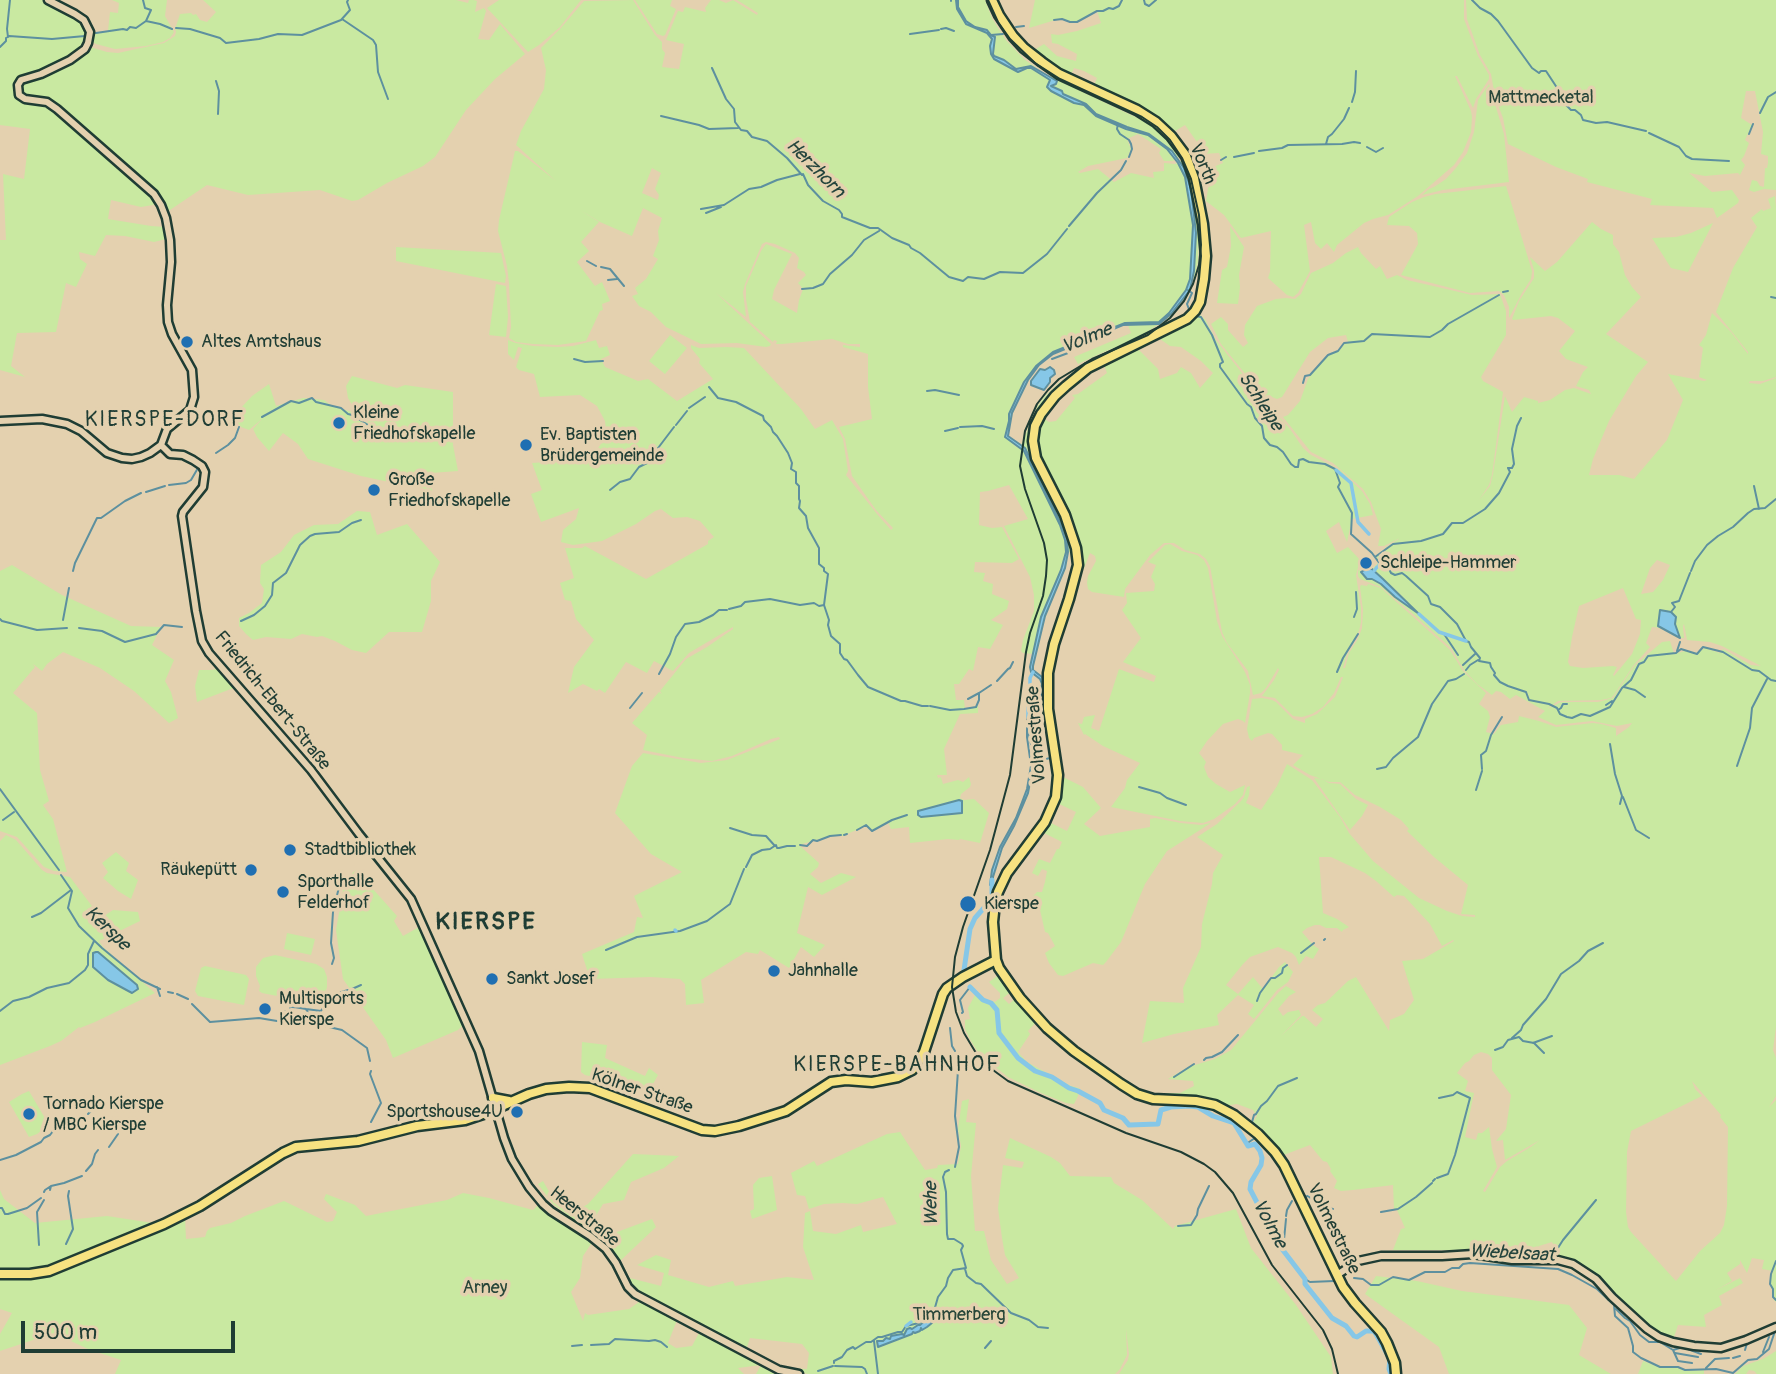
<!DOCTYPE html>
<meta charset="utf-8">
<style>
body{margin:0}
#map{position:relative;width:1776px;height:1374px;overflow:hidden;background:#e4d1af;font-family:Pangolin,sans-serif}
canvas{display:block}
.scale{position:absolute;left:21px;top:1321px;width:214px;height:32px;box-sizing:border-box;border:4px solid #1f3d34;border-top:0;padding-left:9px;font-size:21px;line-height:24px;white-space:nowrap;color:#1f3d34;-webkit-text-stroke:5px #e4d1af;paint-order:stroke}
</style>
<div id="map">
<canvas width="1776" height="1374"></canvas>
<div class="scale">500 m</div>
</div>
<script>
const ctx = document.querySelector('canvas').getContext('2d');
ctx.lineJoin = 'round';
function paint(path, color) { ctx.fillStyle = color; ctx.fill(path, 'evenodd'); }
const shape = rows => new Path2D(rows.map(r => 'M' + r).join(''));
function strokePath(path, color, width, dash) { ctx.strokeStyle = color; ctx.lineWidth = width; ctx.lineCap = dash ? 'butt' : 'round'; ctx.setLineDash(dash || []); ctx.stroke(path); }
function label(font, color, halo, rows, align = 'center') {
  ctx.font = font + ' Pangolin,sans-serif'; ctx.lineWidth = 7; ctx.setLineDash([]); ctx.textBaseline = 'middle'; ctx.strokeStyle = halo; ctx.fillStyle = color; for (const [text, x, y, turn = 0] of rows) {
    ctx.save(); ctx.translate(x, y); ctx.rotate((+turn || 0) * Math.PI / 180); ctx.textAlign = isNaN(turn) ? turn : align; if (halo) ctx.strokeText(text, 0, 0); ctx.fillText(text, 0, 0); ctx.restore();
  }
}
const green = shape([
 [0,0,45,0,82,21,86,27,88,37,84,48,77,54,16,84,15,91,17,95,46,104,143,186,157,201,156,203,153,205,141,207,111,200,108,219,151,226,165,227,166,239,154,242,125,236,106,235,95,256,79,252,80,259,87,264,76,287,66,283,56,332,17,333,11,366,25,377,0,370,0,240,6,240,3,174,24,179,30,129,0,125],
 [112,0,167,0,165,16,174,32,170,38,163,42,146,46,115,49,96,44,91,41,91,33,108,31,110,12,118,13,119,3],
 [203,0,456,0,468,3,469,0,474,0,477,1,475,12,484,8,486,11,478,39,489,40,500,24,525,54,495,79,466,110,435,157,423,166,387,183,358,200,352,201,320,190,248,195,207,185,167,212,164,206,164,201,161,201,52,102,23,96,20,91,20,86,23,81,79,57,90,47,107,52,118,53,164,43,175,36,176,32,175,29,180,14,191,13,193,15,196,14,200,20,207,22,216,12],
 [499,0,581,0,560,27,539,45,528,52,487,8],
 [633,0,655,35,662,42,662,49,665,53,662,67,679,69,684,44,666,40,678,11,683,12,685,7,706,12,705,8,711,0,719,0,726,3,733,0,757,15,758,13,737,0,985,0,992,18,1005,39,1024,59,1045,74,1150,124,1163,135,1179,157,1173,161,1164,161,1159,153,1161,149,1138,134,1127,139,1131,149,1127,158,1088,166,1078,172,1080,173,1098,169,1114,182,1131,173,1154,178,1153,172,1164,171,1164,163,1175,164,1182,160,1191,183,1199,233,1198,262,1195,275,1186,295,1167,319,1165,318,1160,322,1159,324,1138,338,1104,352,1078,364,1074,357,1131,333,1128,325,1125,323,1050,354,1036,366,1024,382,1009,414,1009,421,1005,435,1015,446,1020,448,1037,407,1044,397,1060,382,1061,386,1039,415,1049,422,1056,421,1075,398,1072,395,1078,394,1107,373,1103,362,1135,346,1158,369,1160,379,1177,373,1181,367,1191,373,1200,388,1213,373,1201,361,1181,347,1170,346,1157,337,1197,312,1205,319,1216,340,1252,386,1290,429,1303,448,1311,455,1340,470,1362,491,1370,504,1373,515,1352,519,1347,542,1339,522,1326,531,1337,553,1348,547,1360,560,1356,575,1361,608,1361,622,1359,631,1347,654,1343,668,1345,668,1349,653,1358,639,1362,628,1363,610,1360,587,1361,585,1367,586,1368,584,1381,588,1450,650,1463,671,1486,693,1479,704,1488,711,1490,717,1486,732,1494,734,1501,725,1518,722,1519,716,1539,721,1556,727,1593,723,1601,724,1616,728,1616,736,1629,727,1632,723,1617,726,1592,721,1556,725,1538,717,1545,711,1516,695,1510,699,1501,692,1496,691,1492,695,1477,684,1464,670,1451,648,1413,614,1381,587,1360,579,1358,576,1358,570,1362,571,1367,579,1372,579,1381,584,1395,597,1416,612,1398,592,1372,569,1379,562,1376,556,1385,553,1385,548,1400,538,1384,546,1378,546,1381,529,1371,502,1363,489,1333,463,1311,452,1283,417,1288,415,1300,401,1308,379,1317,367,1329,355,1341,349,1345,343,1348,342,1346,335,1328,338,1310,352,1282,397,1277,399,1272,397,1269,401,1259,391,1221,344,1211,324,1221,317,1228,324,1228,330,1243,347,1248,343,1244,335,1245,325,1257,306,1276,299,1286,298,1295,299,1301,294,1311,273,1333,263,1346,253,1358,247,1361,253,1376,269,1380,266,1387,279,1397,275,1407,280,1472,295,1500,294,1506,311,1506,335,1481,377,1483,381,1503,392,1492,475,1489,485,1479,500,1490,486,1493,474,1505,396,1512,412,1524,397,1538,401,1538,403,1550,400,1565,390,1574,388,1591,394,1589,390,1576,386,1583,372,1588,367,1566,359,1559,351,1575,331,1558,318,1551,316,1513,320,1512,319,1519,301,1534,278,1534,270,1530,257,1545,271,1557,262,1592,222,1601,229,1613,235,1613,244,1619,252,1625,275,1632,287,1641,297,1606,334,1648,362,1636,376,1609,421,1593,459,1589,475,1619,475,1634,479,1667,440,1683,400,1668,374,1704,381,1707,380,1699,377,1703,348,1699,345,1706,335,1712,313,1731,332,1748,354,1748,352,1716,312,1733,268,1757,227,1751,218,1762,209,1763,211,1771,208,1768,199,1775,196,1776,207,1776,377,1763,381,1750,381,1749,383,1760,384,1776,378,1776,1027,1773,1050,1776,1058,1776,1096,1769,1107,1776,1100,1776,1302,1773,1299,1773,1290,1770,1284,1773,1271,1762,1269,1764,1260,1752,1258,1747,1273,1740,1260,1740,1264,1727,1273,1732,1281,1716,1290,1740,1278,1743,1283,1719,1296,1722,1305,1704,1315,1706,1327,1678,1325,1673,1340,1660,1335,1647,1327,1596,1277,1582,1267,1565,1259,1560,1258,1552,1242,1539,1246,1541,1257,1528,1259,1471,1250,1393,1250,1401,1229,1405,1228,1397,1210,1394,1209,1393,1185,1353,1190,1341,1191,1334,1188,1337,1181,1330,1171,1331,1169,1327,1162,1323,1161,1310,1145,1281,1156,1259,1133,1263,1130,1253,1122,1257,1116,1253,1110,1237,1104,1224,1106,1156,1097,1160,1093,1180,1093,1194,1086,1193,1081,1168,1079,1188,1067,1215,1059,1231,1050,1279,992,1286,986,1296,992,1289,996,1278,1009,1283,1016,1288,1012,1299,1010,1301,1015,1281,1036,1302,1016,1304,1016,1316,1027,1323,1019,1312,1010,1318,1005,1325,1003,1348,981,1356,977,1389,1031,1390,1020,1404,1014,1414,1000,1402,961,1423,959,1454,941,1453,940,1442,946,1430,924,1404,896,1397,895,1394,897,1376,881,1365,873,1331,857,1319,857,1323,913,1337,919,1349,927,1343,930,1342,932,1337,928,1326,928,1320,925,1315,925,1307,928,1302,932,1313,945,1319,949,1313,959,1306,956,1299,965,1296,957,1292,953,1278,947,1250,957,1243,964,1226,985,1238,994,1253,977,1263,989,1279,967,1285,962,1293,972,1288,982,1277,990,1254,1019,1248,1014,1254,1005,1238,995,1217,1015,1219,1025,1174,1034,1142,1043,1150,1001,1184,1003,1183,988,1201,947,1202,924,1212,884,1213,873,1223,855,1197,837,1217,824,1241,801,1244,797,1247,787,1250,786,1249,795,1246,803,1261,810,1277,786,1287,764,1312,780,1340,817,1349,833,1373,861,1419,898,1447,911,1462,916,1475,917,1475,915,1461,914,1468,885,1434,857,1408,832,1407,831,1409,829,1401,820,1380,807,1355,795,1340,782,1329,782,1310,775,1293,765,1303,755,1282,750,1282,745,1272,734,1268,733,1254,738,1252,741,1249,738,1247,729,1252,699,1262,698,1272,700,1276,702,1293,719,1305,723,1305,719,1317,714,1335,697,1343,677,1341,677,1334,693,1323,707,1312,714,1302,717,1293,716,1275,698,1262,696,1274,680,1279,670,1278,668,1266,688,1261,693,1253,695,1248,671,1227,643,1222,632,1210,566,1206,559,1200,554,1185,550,1174,543,1164,543,1150,555,1125,589,1124,597,1092,592,1088,589,1087,583,1088,576,1096,561,1095,556,1090,553,1073,596,1081,565,1082,553,1066,552,1061,570,1041,617,1034,654,1023,653,1021,651,1023,640,1034,611,1034,595,1030,577,1004,526,1028,519,1009,485,988,491,980,492,979,525,992,528,1002,527,1019,559,1012,563,975,562,974,572,985,573,983,581,993,584,992,594,1009,601,1007,609,991,620,1003,625,990,649,978,647,973,671,969,669,959,684,954,684,956,700,964,700,965,709,978,706,978,713,960,714,944,749,947,775,937,775,938,778,941,777,943,784,958,780,963,782,969,777,971,784,970,787,961,794,960,798,964,800,974,799,989,813,980,843,960,839,959,840,948,839,910,843,909,827,891,829,888,822,872,831,865,826,843,836,832,835,799,845,819,863,818,867,810,874,821,883,841,873,856,877,822,895,808,887,797,933,825,945,814,957,801,947,789,968,760,950,758,954,746,952,701,980,704,1003,686,1005,685,984,680,979,651,977,590,979,582,954,634,932,637,917,643,918,634,896,682,872,651,854,615,813,632,766,643,753,701,763,727,760,780,739,779,737,771,739,732,756,712,761,683,758,643,750,647,735,632,723,659,692,662,694,660,691,686,659,707,647,733,629,733,627,689,653,673,671,654,661,647,673,626,662,605,693,599,689,597,691,583,684,568,693,574,667,594,640,576,619,571,601,565,600,560,583,574,578,565,548,582,548,585,546,646,579,708,544,708,541,714,537,700,521,687,517,673,518,661,509,655,511,636,524,602,541,573,545,561,542,563,530,576,519,579,508,541,522,531,494,542,490,532,463,575,460,591,453,598,448,605,438,606,431,605,421,597,406,580,395,540,397,534,374,519,370,516,367,522,348,518,347,514,360,508,354,508,340,516,343,533,346,558,347,573,346,596,340,599,348,607,346,610,355,601,359,605,367,638,381,648,379,677,401,713,379,699,363,700,359,691,348,691,345,699,348,726,347,744,348,801,409,815,429,832,420,843,439,848,471,846,475,877,514,891,530,893,528,876,510,852,476,845,439,839,427,872,419,868,387,868,354,843,347,843,345,860,347,860,344,848,344,832,339,782,344,776,344,777,341,774,340,773,342,750,322,746,299,746,286,761,251,766,244,792,254,774,290,772,299,797,313,799,300,803,289,798,283,806,275,804,272,797,268,799,258,795,253,775,244,766,242,762,244,745,284,743,292,746,317,716,293,771,344,770,346,766,347,737,343,701,344,666,327,651,312,639,306,632,296,638,294,635,288,646,279,658,259,653,256,659,240,658,231,662,218,643,208,632,236,600,222,580,210,599,222,581,242,589,251,577,262,595,286,602,282,610,301,602,304,603,310,600,311,586,341,558,345,533,344,516,342,509,338,511,327,509,283,507,266,498,231,499,220,515,151,518,151,556,181,516,145,521,131,544,89,546,70,541,48,560,29,584,1],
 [652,168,661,173,655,189,659,195,658,200,642,193],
 [1657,560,1670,565,1663,580,1653,592,1641,594,1650,568],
 [1623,588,1636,619,1641,620,1640,634,1632,654,1614,676,1613,675,1617,667,1613,666,1583,668,1570,666,1568,662,1572,637,1579,606],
 [1660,610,1675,621,1678,633,1681,636,1679,636,1680,638,1684,638,1683,626,1684,624,1687,640,1710,642,1722,646,1761,666,1751,665,1723,649,1720,653,1705,648,1697,653,1685,651,1674,654,1670,641,1662,642,1634,666,1613,698,1598,702,1561,702,1547,709,1558,701,1601,700,1611,698,1614,695,1633,666,1650,647,1646,643,1652,627,1661,628,1658,626],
 [959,800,962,801,962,813,921,817,918,811],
 [1481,1052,1488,1054,1492,1058,1492,1070,1511,1095,1506,1129,1496,1141,1503,1140,1505,1160,1540,1140,1529,1148,1507,1161,1500,1167,1485,1192,1483,1191,1497,1167,1492,1149,1489,1127,1482,1133,1478,1133,1476,1140,1465,1137,1474,1093,1465,1091,1468,1081,1457,1073,1465,1063,1469,1061,1474,1055],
 [1692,1081,1721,1115,1720,1117,1728,1127,1727,1206,1724,1225,1720,1233,1700,1251,1676,1281,1631,1232,1628,1227,1626,1212,1627,1152,1631,1131,1702,1096,1695,1089],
 [635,0,672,0,670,6,676,9,665,35,663,36,657,34],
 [1035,0,1464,0,1464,19,1478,56,1489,75,1489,79,1476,99,1473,108,1457,76,1455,76,1471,111,1472,117,1471,132,1463,152,1454,165,1418,196,1388,215,1373,219,1364,223,1337,245,1334,252,1327,243,1321,249,1315,243,1311,222,1304,225,1310,271,1298,293,1293,297,1287,295,1268,278,1270,272,1271,231,1241,238,1224,215,1206,201,1210,177,1211,177,1211,168,1223,163,1219,153,1201,154,1195,151,1197,142,1185,125,1172,133,1093,88,1097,78,1084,71,1074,68,1070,77,1031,52,1044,44,1057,56,1076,61,1077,54,1058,44,1052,43,1051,34,1058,35,1077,31,1101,23,1097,11,1077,22,1070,22,1062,18,1029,28],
 [1466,0,1776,0,1776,190,1764,189,1754,192,1749,190,1752,180,1757,181,1760,186,1764,187,1765,168,1767,168,1768,163,1768,156,1761,154,1763,132,1755,91,1746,91,1741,118,1752,125,1745,140,1749,143,1744,156,1741,160,1745,165,1740,175,1738,173,1705,176,1689,173,1712,192,1732,190,1739,200,1738,203,1717,218,1713,208,1650,205,1652,199,1587,182,1588,179,1556,167,1508,144,1503,118,1495,97,1491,74,1480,55,1467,19],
 [1489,84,1504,134,1509,182,1443,190,1422,195,1429,189,1434,187,1446,179,1456,168,1467,153,1474,132,1478,100],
 [1506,186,1532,271,1531,279,1522,293,1509,318,1509,307,1504,295,1499,291,1470,293,1401,275,1418,244,1417,233,1409,226,1387,225,1389,217,1412,202,1424,197,1436,194],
 [1713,223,1688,272,1671,268,1652,238,1676,237,1691,233],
 [1230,226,1244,247,1239,275,1240,287,1238,304,1217,303,1222,270,1227,267,1231,246],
 [396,247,501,253,506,276,505,283,396,261],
 [496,284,506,286,508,317,506,337,489,335],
 [670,335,687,348,665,374,649,361],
 [352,376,397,388,405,385,453,392,453,445,458,471,431,473,432,491,412,485,403,485,361,476,308,459,298,444,283,433,269,451,257,437,253,429,262,419,249,430,241,427,234,418,238,411,252,396,269,384,276,406,303,398,324,400,332,406,352,412,350,419,366,422,370,426,367,418,354,415,354,408,348,398,346,386],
 [357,511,370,512,377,535,407,524,440,562,431,581,431,601,422,632,389,632,366,653,352,650,335,641,322,636,317,637,302,634,291,639,266,637,253,640,246,634,239,626,239,618,249,613,262,603,264,589,260,583,261,565,281,552,294,535,314,525,338,524],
 [1170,544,1182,551,1197,555,1204,560,1208,568,1217,621,1222,636,1245,672,1250,685,1250,693,1245,723,1243,721,1238,719,1223,724,1207,741,1199,753,1206,762,1204,767,1208,777,1216,784,1230,792,1245,785,1243,795,1235,804,1214,819,1203,823,1180,821,1111,807,1125,788,1127,780,1140,763,1103,746,1085,734,1084,735,1078,723,1082,724,1084,717,1095,715,1091,728,1099,731,1119,669,1154,682,1156,676,1123,662,1141,638,1122,610,1127,603,1126,593,1154,591,1155,584,1151,577,1156,565,1148,562,1165,545],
 [12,565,62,595,131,626,161,627,152,645,174,660,165,681,171,692,178,718,169,723,134,691,100,668,63,652,47,664,42,671,33,664,35,667,13,693,37,713,40,770,49,801,43,805,53,819,67,872,54,871,44,867,17,837,0,831,0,571],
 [216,669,221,671,236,687,197,702,195,686,199,670,211,670],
 [1061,776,1083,787,1101,808,1084,824,1100,836,1150,827,1150,819,1155,818,1181,823,1201,825,1211,823,1167,851,1145,884,1121,942,1106,962,1103,965,1093,963,1063,976,1058,975,1049,963,1045,953,1055,946,1048,933,1045,932,1038,901,1031,898,1037,892,1042,892,1045,882,1047,871,1042,869,1038,876,1032,873,1039,859,1050,863,1057,849,1059,849,1062,842,1042,832,1049,822,1067,831,1076,812,1057,803],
 [1314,778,1322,779,1329,783,1340,784,1356,799,1368,805,1362,816,1350,830],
 [6,835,16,840,42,870,47,873,70,877,101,918,113,910,138,912,140,921,99,941,103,947,155,993,95,1022,80,1028,79,1027,61,1041,50,1046,0,1065,0,841],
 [116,852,129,863,126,871,138,880,131,899,118,891,103,878,108,872,102,863],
 [356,870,397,916,394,921,403,936,419,927,463,1025,458,1030,393,1058,386,1040,343,979,336,930,345,879],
 [287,933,315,939,311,955,284,949],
 [275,955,316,964,324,969,327,977,327,987,324,997,318,1004,262,993,259,991,260,986,256,976,256,967,263,958],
 [205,966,246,975,249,979,244,1005,198,996,195,991,201,968],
 [1000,974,1012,991,1003,998,1009,1004,1017,997,1037,1021,1028,1031,1030,1034,1018,1052,1027,1062,1071,1086,1079,1088,1078,1096,1074,1104,1066,1103,1041,1093,1008,1077,979,1054,971,1041,965,1029,965,1020,970,1019,968,1008,975,995,972,991,974,988,983,998,995,1002,1000,998,1000,993,989,982],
 [582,1042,607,1045,605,1058,645,1076,649,1068,658,1075,648,1093,615,1082,585,1075,581,1072],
 [29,1091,49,1125,37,1134,29,1137,9,1102,22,1094],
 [969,1099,966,1122,976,1123,971,1176,975,1231,984,1231,991,1260,1007,1284,1019,1278,1005,1255,1002,1238,998,1208,1003,1165,1022,1168,1024,1162,1005,1158,1010,1138,1051,1157,1060,1163,1070,1176,1111,1177,1114,1183,1142,1200,1173,1229,1175,1226,1236,1209,1251,1248,1296,1305,1331,1357,1333,1374,1119,1374,1128,1360,1129,1354,1126,1329,1127,1355,1120,1369,1115,1374,808,1374,784,1368,807,1369,809,1353,802,1344,750,1338,747,1347,740,1347,642,1298,631,1287,626,1277,661,1286,664,1273,637,1265,656,1255,671,1260,668,1275,709,1287,733,1281,735,1286,787,1277,814,1280,803,1247,805,1213,810,1211,813,1231,836,1234,861,1225,863,1232,897,1224,883,1197,857,1204,843,1203,824,1204,809,1209,805,1196,797,1195,791,1173,814,1161,817,1166,887,1134,900,1132,925,1170,937,1168,938,1165,958,1164,961,1146,958,1129,962,1101],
 [633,1154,679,1156,664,1168,631,1182,624,1200,603,1204,587,1230,553,1204,538,1184,543,1181,551,1195,572,1213,588,1204],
 [772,1176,777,1210,752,1219,750,1211,754,1209,753,1185,759,1178],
 [0,1190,4,1199,35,1223,107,1216,153,1223,153,1225,40,1271,0,1272],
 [463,1193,489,1198,533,1210,539,1204,593,1241,583,1256,580,1278,571,1292,583,1321,585,1313,588,1315,629,1309,639,1302,677,1320,668,1343,676,1348,692,1346,700,1331,775,1370,788,1374,756,1374,761,1365,738,1368,744,1374,115,1374,121,1360,88,1349,54,1333,0,1351,0,1334,12,1313,0,1309,0,1277,41,1277,51,1275,185,1217,186,1239,205,1237,207,1231,210,1228,231,1223,245,1216,284,1201,327,1222,333,1221,337,1212,324,1199,326,1194,355,1205,366,1216,447,1200],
 [652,1219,656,1227,619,1262,609,1248,617,1232],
 [1376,1276,1417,1281,1462,1291,1569,1305,1587,1328,1579,1355,1611,1374,1449,1374,1439,1347,1365,1294],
 [1776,1351,1776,1374,1757,1374,1754,1371,1749,1370,1746,1374,1735,1374,1743,1366,1763,1359],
 [1643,1361,1661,1368,1669,1367,1678,1368,1685,1371,1704,1370,1704,1374,1638,1374]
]);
const water = shape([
 [956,0,958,0,958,7,966,21,975,27,987,30,991,35,995,37,993,54,994,56,1004,60,1016,69,1031,66,1057,81,1056,84,1051,86,1062,91,1063,94,1086,104,1096,114,1127,127,1149,134,1172,151,1184,168,1191,189,1196,233,1194,271,1190,290,1171,314,1159,324,1123,325,1053,354,1039,365,1028,380,1012,413,1008,436,1025,448,1062,526,1067,539,1068,552,1065,568,1045,616,1033,666,1033,670,1042,677,1044,684,1039,705,1030,726,1033,743,1036,751,1028,793,1014,826,1002,848,993,877,993,886,990,885,992,870,1000,847,1016,818,1027,789,1033,754,1027,725,1028,713,1030,718,1038,704,1042,684,1040,679,1031,672,1030,667,1041,617,1061,570,1066,552,1065,540,1060,525,1024,451,1005,437,1009,421,1009,414,1024,382,1036,366,1053,352,1125,323,1159,322,1169,313,1186,290,1190,279,1193,225,1185,177,1178,163,1167,149,1148,135,1126,129,1096,116,1084,105,1074,103,1051,91,1047,87,1050,80,1031,68,1027,68,1018,72,994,59,991,54,990,46,992,39,987,33,966,24,957,9,956,0],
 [1050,367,1054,370,1055,374,1050,378,1050,382,1044,390,1031,385,1031,381,1040,369,1045,370,1050,367],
 [1366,569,1372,569,1383,579,1419,614,1395,597,1381,584,1372,579,1367,579,1361,572,1366,569],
 [1660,610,1671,612,1676,617,1675,624,1680,638,1658,626,1660,610],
 [959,800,962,801,962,813,921,817,918,815,918,811,959,800],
 [96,952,98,952,137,985,138,989,132,993,108,980,93,967,93,953,96,952],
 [928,1318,932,1323,927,1327,922,1330,921,1328,920,1331,915,1333,913,1332,912,1334,878,1347,877,1341,883,1341,886,1338,890,1339,891,1336,902,1334,904,1335,907,1329,910,1328,912,1329,918,1325,920,1325,928,1318]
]);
const stream = shape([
 [143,0,145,8,151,10,146,21],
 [1144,0,1145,4,1149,6,1156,0],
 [1472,0,1480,8,1491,14,1498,21,1532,68,1539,73,1541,71,1546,71,1565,100,1565,104,1571,110,1575,110,1581,115,1583,120,1596,123,1607,122,1646,131],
 [951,1,951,0],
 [342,19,373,40,376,45,378,72,388,99],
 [1054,20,1062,19,1070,22,1077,22,1097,11,1103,11,1109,8,1113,9,1119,6,1122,0],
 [1016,27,1024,26],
 [176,28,190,29,220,38,226,43,259,39,278,34,302,35,341,20,350,10,347,2,348,0],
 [941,29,946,28,954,31],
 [96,33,123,29,127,30,130,27,136,28,146,21,160,24,172,29],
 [910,34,939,30],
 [991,35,1003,34],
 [8,37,7,29,10,0],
 [0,47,6,41,6,38,9,36,52,39,85,36],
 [712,68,726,99,734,109,735,122,741,130,747,131,752,137,767,141,787,158,802,175,803,174,808,185,823,201,839,210,842,214,842,217,870,228,878,228,892,238,909,245,911,248,920,253,949,277,963,281,968,277,984,279,1000,272,1023,273,1047,254,1067,229],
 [216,81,219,91,218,114],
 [1352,102,1355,92,1356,71],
 [1760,113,1768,97,1776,92],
 [661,116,699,125,709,129,738,128],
 [1118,124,1117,129,1120,134,1129,140,1131,144,1132,149,1129,157],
 [1649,133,1679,147,1686,156,1692,159,1729,161],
 [1749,134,1753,124],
 [1326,144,1328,137,1332,134,1344,119,1349,108],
 [1367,147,1376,152,1383,148],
 [1259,151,1282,148,1288,145,1342,144,1354,142,1360,143],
 [1234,157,1254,153],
 [1221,160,1226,157],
 [701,209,724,205,749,189,761,187,777,180,800,174],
 [706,213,721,207],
 [1069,226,1097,193,1121,170,1126,161],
 [587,261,596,266],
 [601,267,610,269,624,286],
 [608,280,617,279],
 [802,289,813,288,823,284,830,274,852,255,864,240,879,231],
 [1188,290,1192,293,1187,304,1190,312],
 [1503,292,1508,291],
 [1771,297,1776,298],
 [1195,316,1201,317,1212,335,1223,362,1220,364,1220,367,1247,404,1251,407,1255,418,1262,426,1264,438,1270,445,1277,447,1283,452,1291,464,1295,467,1298,467,1299,460,1303,459,1309,462,1325,464,1335,469,1340,483,1338,487,1352,513,1351,534,1372,553,1380,564,1389,569,1391,573,1395,575,1402,573,1406,576,1428,596,1431,604,1440,607,1457,624,1466,641,1469,642,1471,647,1480,658,1479,661,1490,663,1491,667,1495,673,1494,675,1500,682,1508,686,1526,692,1529,700,1549,704,1557,708,1560,714,1567,717,1572,718,1581,714,1590,716,1610,707,1622,688,1631,680,1639,664,1644,662,1648,656,1676,653,1681,649,1697,654,1703,647,1723,652,1752,670,1759,671,1771,680,1776,681],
 [574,359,585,362,603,361],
 [1052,359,1068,353],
 [1303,383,1305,376,1310,375,1328,355,1338,351,1344,343,1364,341,1372,334,1430,337,1442,330,1448,324,1499,295],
 [709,387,718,398,736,402,763,416,764,420,771,427,773,432,777,436,788,453,792,463,791,469,796,472,796,483,799,486,799,499,800,501,799,508,806,516,808,528,819,548,819,564,824,568,824,571,828,574,824,605,829,620,828,625,831,636,840,644,840,653,844,659,847,660,858,675,868,687,901,701,905,701,922,706,928,706],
 [927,391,935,390,959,395],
 [689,408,705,397],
 [262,417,291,401,299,403,312,398,316,402,341,408,348,414,352,415,368,425],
 [676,425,687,411],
 [960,427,982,426,994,429],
 [945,431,958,428],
 [216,453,228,445,235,438,239,427],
 [169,485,186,483,191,480,198,468],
 [1754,486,1759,509],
 [610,490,620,482,630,479,639,467,651,461,652,456,674,427],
 [146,492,165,486],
 [1375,557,1393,544,1421,541,1443,534,1452,523,1463,523,1485,509,1499,493,1510,472,1508,468,1512,468,1514,464,1512,449,1517,426,1521,418],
 [73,571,75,563,97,518,101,518,125,501,141,493],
 [1691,571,1695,561,1707,545,1718,536,1733,527,1748,513,1754,509,1765,508,1776,499],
 [729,609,741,606,745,602,770,599,800,605,814,603,819,606,824,605],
 [1671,612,1675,607,1672,603,1679,601,1690,573],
 [1354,617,1357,609,1356,592],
 [0,619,2,621,37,630,67,628],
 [63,620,69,588],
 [241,621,254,615,265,606,272,595,273,583,286,573,300,545,310,536,315,534,339,532,352,523,361,520],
 [79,628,102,631,125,642,156,634,164,625,182,627],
 [1444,634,1458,655],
 [1677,651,1680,642],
 [1463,665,1475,654],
 [1466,670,1470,665,1478,660],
 [1337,672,1343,658,1358,634],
 [659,674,670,654,676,637,685,624,699,622,713,615,719,610,727,610],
 [997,681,1008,669,1010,668,1013,662],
 [1624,687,1635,690,1645,697],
 [968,699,979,693],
 [1606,705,1612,701],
 [930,706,950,710,964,709,976,707,979,700,979,693,991,685],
 [630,708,642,693],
 [1558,710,1561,708,1563,704,1567,704],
 [1027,725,1027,737,1030,758],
 [1610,744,1615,774,1622,796,1620,804],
 [1034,762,1050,758],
 [1737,766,1750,728,1752,708,1767,679],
 [1377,769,1386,767,1393,758,1418,737,1432,704,1448,681,1456,679,1464,674],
 [1482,769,1481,755,1486,751,1491,735,1502,717],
 [1139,787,1160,793,1167,798,1186,805],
 [0,789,59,870],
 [1476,790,1482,771],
 [1623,797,1636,830,1649,838],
 [3,820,14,812],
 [730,828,752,835,766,836,775,846],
 [857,830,866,825,872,831,892,820,907,815],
 [844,835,847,834],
 [800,845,807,846,813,840,817,841,830,836,841,835],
 [746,867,752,855,762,850,770,849,776,845,777,848,779,848,787,846,795,846],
 [61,875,72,891,68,908,79,926,102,948,141,980,160,989],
 [32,917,41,913,71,890],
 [1324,940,1325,939],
 [606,950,637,937,680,931,707,921,730,904,744,869],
 [1301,953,1314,943],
 [332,964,334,958,331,943,333,912,340,883],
 [157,987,160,996],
 [352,989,361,985],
 [168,992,173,993],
 [177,994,188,999],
 [332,995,348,990],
 [1257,1001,1260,993,1271,978,1275,978,1282,973,1283,968,1287,965],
 [192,1004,210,1022,259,1018,277,1021,280,1020,285,1011],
 [290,1008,294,1007,306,1009,308,1013],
 [306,1009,321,1011,329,997],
 [0,1011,13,1001,29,997,47,988,69,983,85,970,88,965,88,954,94,941],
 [962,1013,963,1012,960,1000,970,987],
 [309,1015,311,1020,316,1024,342,1030,367,1048,370,1061],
 [950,1028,952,1046,955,1051],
 [1512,1038,1521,1030,1523,1025,1546,999,1561,974,1579,961,1588,951,1603,943],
 [1533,1043,1552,1036],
 [1495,1050,1503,1047,1508,1040,1519,1037,1523,1041,1534,1043,1544,1053],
 [1204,1060,1206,1058,1212,1057,1222,1052,1238,1035],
 [1174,1077,1194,1064],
 [88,1114,93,1109,122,1098],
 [371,1122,381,1103,370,1074,371,1071],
 [1260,1132,1262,1131,1252,1122,1254,1115,1256,1114,1261,1106,1267,1101,1278,1086,1297,1078],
 [1246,1144,1255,1138],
 [109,1147,118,1134],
 [0,1160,16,1155,41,1142,44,1138,50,1135,61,1121,81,1117],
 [955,1167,959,1147,955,1116,958,1070],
 [86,1171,92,1164,95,1154,98,1150],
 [1437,1178,1448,1174,1455,1155,1470,1098,1457,1092,1453,1095,1439,1098],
 [1433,1181,1435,1179],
 [50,1190,51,1186,64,1183,82,1176],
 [44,1192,45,1190,51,1186],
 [1304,1197,1308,1196,1321,1206,1333,1209],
 [0,1208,2,1208,5,1214,8,1214,27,1208,41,1198],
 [1381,1212,1398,1209,1416,1197,1432,1183],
 [1286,1216,1287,1210,1292,1201],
 [1178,1226,1191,1225,1197,1215,1198,1209,1209,1186],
 [66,1244,73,1229,68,1196,69,1191],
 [39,1245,37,1212,44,1200],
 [1283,1250,1286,1219],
 [1556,1251,1563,1240,1596,1200],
 [1776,1261,1771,1274,1770,1284,1773,1289,1773,1297,1776,1300],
 [965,1269,967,1276,976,1283,981,1284,1011,1313,1029,1320,1038,1327,1048,1328],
 [1354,1278,1363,1279,1371,1285,1379,1285,1393,1277,1409,1280,1425,1272,1445,1272,1452,1268,1459,1268,1463,1264,1470,1263,1558,1269,1572,1275,1597,1289,1614,1305,1615,1316,1628,1328,1633,1346,1633,1352,1641,1358,1660,1367,1678,1367,1685,1370,1716,1369,1733,1373,1748,1360,1757,1359,1769,1349,1775,1331],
 [1305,1279,1310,1282,1334,1281],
 [1616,1309,1625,1318,1630,1321,1640,1335,1649,1342,1660,1342,1673,1350,1680,1348,1685,1348,1701,1354],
 [874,1341,878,1374],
 [591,1345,609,1344,615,1339,649,1341,655,1340,661,1342,667,1347],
 [572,1346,582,1345],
 [985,1348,991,1341],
 [1673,1350,1678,1361,1692,1363],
 [1745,1350,1747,1343],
 [1763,1352,1769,1337],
 [1675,1353,1698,1357],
 [1733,1358,1740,1356],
 [834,1363,834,1361,842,1357,847,1350,853,1347,855,1349,866,1342,871,1342,878,1337,882,1337,898,1332,902,1332,906,1326,919,1323,934,1311,938,1297,946,1286,948,1278,953,1270,966,1268,961,1250,963,1246,962,1244,954,1239,948,1239,947,1234,946,1192,943,1177,945,1172,949,1170],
 [835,1366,862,1367,865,1369,867,1374],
 [1706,1368,1715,1359,1729,1358],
 [818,1371,833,1366]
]);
const canal = shape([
 [1336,470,1351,483,1358,522,1369,534],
 [1379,565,1380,564],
 [1374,571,1377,567],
 [1419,614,1439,632,1466,641],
 [1028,717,1028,702,1030,696,1030,678,1033,672],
 [675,930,676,931],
 [906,1326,911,1322]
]);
const river = shape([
 [964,977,964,970,970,929,975,918,990,901,992,894,992,880],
 [970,987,983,1000,991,1003,997,1010,999,1033,1018,1058,1035,1071,1052,1077,1069,1088,1078,1091,1100,1103,1104,1110,1123,1118,1129,1125,1158,1124,1161,1110,1171,1107,1190,1106,1198,1107,1213,1116,1234,1123,1248,1146,1255,1144,1260,1151,1262,1158,1261,1165,1251,1182,1250,1189,1279,1245,1305,1279,1305,1284,1332,1318,1346,1326,1354,1336,1357,1337,1366,1331,1374,1331,1376,1334,1390,1359,1389,1369,1391,1374]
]);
const secondary = shape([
 [48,0,75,14,84,20,90,32,88,43,85,49,70,60,41,74,21,80,18,85,19,95,25,99,47,102,57,109,154,194,161,205,166,218,170,240,171,262,167,305,168,322,172,334,192,370,194,397,190,410,167,429,161,445],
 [0,421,42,419,67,424,81,431,107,453,122,458,132,459,141,457,150,453,161,445],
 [161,445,170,454,183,455,193,460,202,466,205,472,203,487,183,512,182,516,196,611,202,641,209,653,311,770,359,834,411,899,479,1051,504,1138,512,1159,529,1187,543,1204,551,1211,590,1236,606,1249,616,1263,628,1287,635,1294,779,1370,799,1374],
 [1337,1275,1358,1261,1381,1256,1442,1256,1473,1254,1512,1260,1558,1260,1573,1264,1596,1279,1612,1297,1647,1329,1659,1337,1673,1342,1694,1346,1721,1348,1746,1340,1776,1327]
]);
const primary = shape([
 [992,0,999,15,1013,36,1024,48,1042,62,1059,74,1137,110,1156,122,1171,136,1186,156,1194,178,1203,224,1206,256,1204,279,1200,302,1195,311,1187,319,1088,368,1066,386,1055,396,1041,414,1035,426,1033,441,1036,458,1065,515,1076,548,1078,565,1069,599,1054,644,1048,673,1048,709,1058,775,1056,797,1045,822,1007,873,998,892,995,903,993,922,996,960,999,968,1020,998,1047,1028,1074,1051,1121,1084,1137,1094,1153,1099,1196,1101,1215,1105,1234,1115,1258,1134,1275,1152,1284,1165,1343,1287,1355,1303,1381,1332,1387,1343,1395,1363,1396,1374],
 [493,1098,509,1101],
 [0,1274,30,1274,49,1271,164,1224,200,1206,283,1153,296,1147,358,1141,417,1126,465,1120,486,1113,529,1094,546,1089,569,1087,590,1088,702,1130,715,1131,739,1126,786,1111,831,1082,846,1080,872,1082,898,1077,912,1070,919,1061,924,1052,943,994,947,988,963,977,996,960]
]);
const rail = shape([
 [988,0,998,22,1010,39,1035,63,1060,79,1142,117,1157,127,1170,140,1182,158,1191,179,1199,215,1201,245,1199,265,1193,284,1184,301,1170,318,1148,335,1092,359,1059,379,1048,390,1037,404,1025,431,1020,466,1025,489,1044,543,1047,560,1046,576,1043,596,1030,633,1026,652,1010,775,990,850,963,927,955,957,952,987,956,1012,964,1033,976,1053,993,1070,1008,1081,1126,1133,1181,1152,1204,1164,1215,1172,1233,1193,1272,1265,1323,1330,1332,1349,1338,1374]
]);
const markers = [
 [187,342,7,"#1f6fb2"],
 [339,423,7,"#1f6fb2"],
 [526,445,7,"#1f6fb2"],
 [374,490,7,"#1f6fb2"],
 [1366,563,7,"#1f6fb2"],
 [290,850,7,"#1f6fb2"],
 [251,870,7,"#1f6fb2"],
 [283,892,7,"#1f6fb2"],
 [968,904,9,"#1f6fb2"],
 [774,971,7,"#1f6fb2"],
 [492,979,7,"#1f6fb2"],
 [265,1009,7,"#1f6fb2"],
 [517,1112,7,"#1f6fb2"],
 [29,1114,7,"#1f6fb2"]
];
const parkNames = [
 ["Mattmecketal",1541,98],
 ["Arney",485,1288],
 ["Timmerberg",959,1315]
];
const streetNames = [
 ["Vorth",1202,164,68],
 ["Friedrich-Ebert-Straße",272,701,51],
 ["Volmestraße",1037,735,-94],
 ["Kölner Straße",642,1092,19],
 ["Heerstraße",584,1217,39],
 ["Volmestraße",1333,1229,64]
];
const poiNames = [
 ["Altes Amtshaus",201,342],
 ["Kleine",353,413],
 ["Friedhofskapelle",353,434],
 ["Ev. Baptisten",540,435],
 ["Brüdergemeinde",540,456],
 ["Große",388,480],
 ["Friedhofskapelle",388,501],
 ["Schleipe-Hammer",1380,563],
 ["Stadtbibliothek",304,850],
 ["Räukepütt",237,870,"right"],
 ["Sporthalle",297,882],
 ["Felderhof",297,903],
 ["Kierspe",984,904],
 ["Jahnhalle",788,971],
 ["Sankt Josef",506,979],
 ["Multisports",279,999],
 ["Kierspe",279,1020],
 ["Tornado Kierspe",43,1104],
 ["/ MBC Kierspe",43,1125],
 ["Sportshouse4U",503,1112,"right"]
];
const waterNames = [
 ["Herzhorn",815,169,45],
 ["Volme",1087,339,-22],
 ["Schleipe",1260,402,57],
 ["Kerspe",107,929,44],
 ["Wehe",932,1204,-91],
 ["Volme",1269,1224,62],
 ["Wiebelsaat",1512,1254,3]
];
const quarterNames = [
 ["KIERSPE-DORF",165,421],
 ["KIERSPE-BAHNHOF",897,1066]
];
const districtNames = [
 ["KIERSPE",486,923]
];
paint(green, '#c9e9a1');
paint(water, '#86c7e7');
strokePath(water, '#5d909f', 2);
strokePath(stream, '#5d909f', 2);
strokePath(canal, '#86c7e7', 3.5);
strokePath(river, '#86c7e7', 5);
strokePath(secondary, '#1f3d34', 11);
strokePath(primary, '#1f3d34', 13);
strokePath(secondary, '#e4d1af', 6);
strokePath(primary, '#f6e281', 8);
strokePath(rail, '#1f3d34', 2);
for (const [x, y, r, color] of markers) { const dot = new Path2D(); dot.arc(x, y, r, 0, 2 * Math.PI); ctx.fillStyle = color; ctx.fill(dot); strokePath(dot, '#e4d1af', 2.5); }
label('18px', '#284639', '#e4d1af', parkNames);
label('18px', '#1f3d34', '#e4d1af', streetNames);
label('18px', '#1f3d34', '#e4d1af', poiNames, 'left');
label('italic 19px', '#24443d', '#e4d1af', waterNames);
ctx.letterSpacing = '2px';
label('21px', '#1f3d34', '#e4d1af', quarterNames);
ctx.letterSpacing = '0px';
ctx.letterSpacing = '2px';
label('bold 24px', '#1f3d34', '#e4d1af', districtNames);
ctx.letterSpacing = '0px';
</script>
